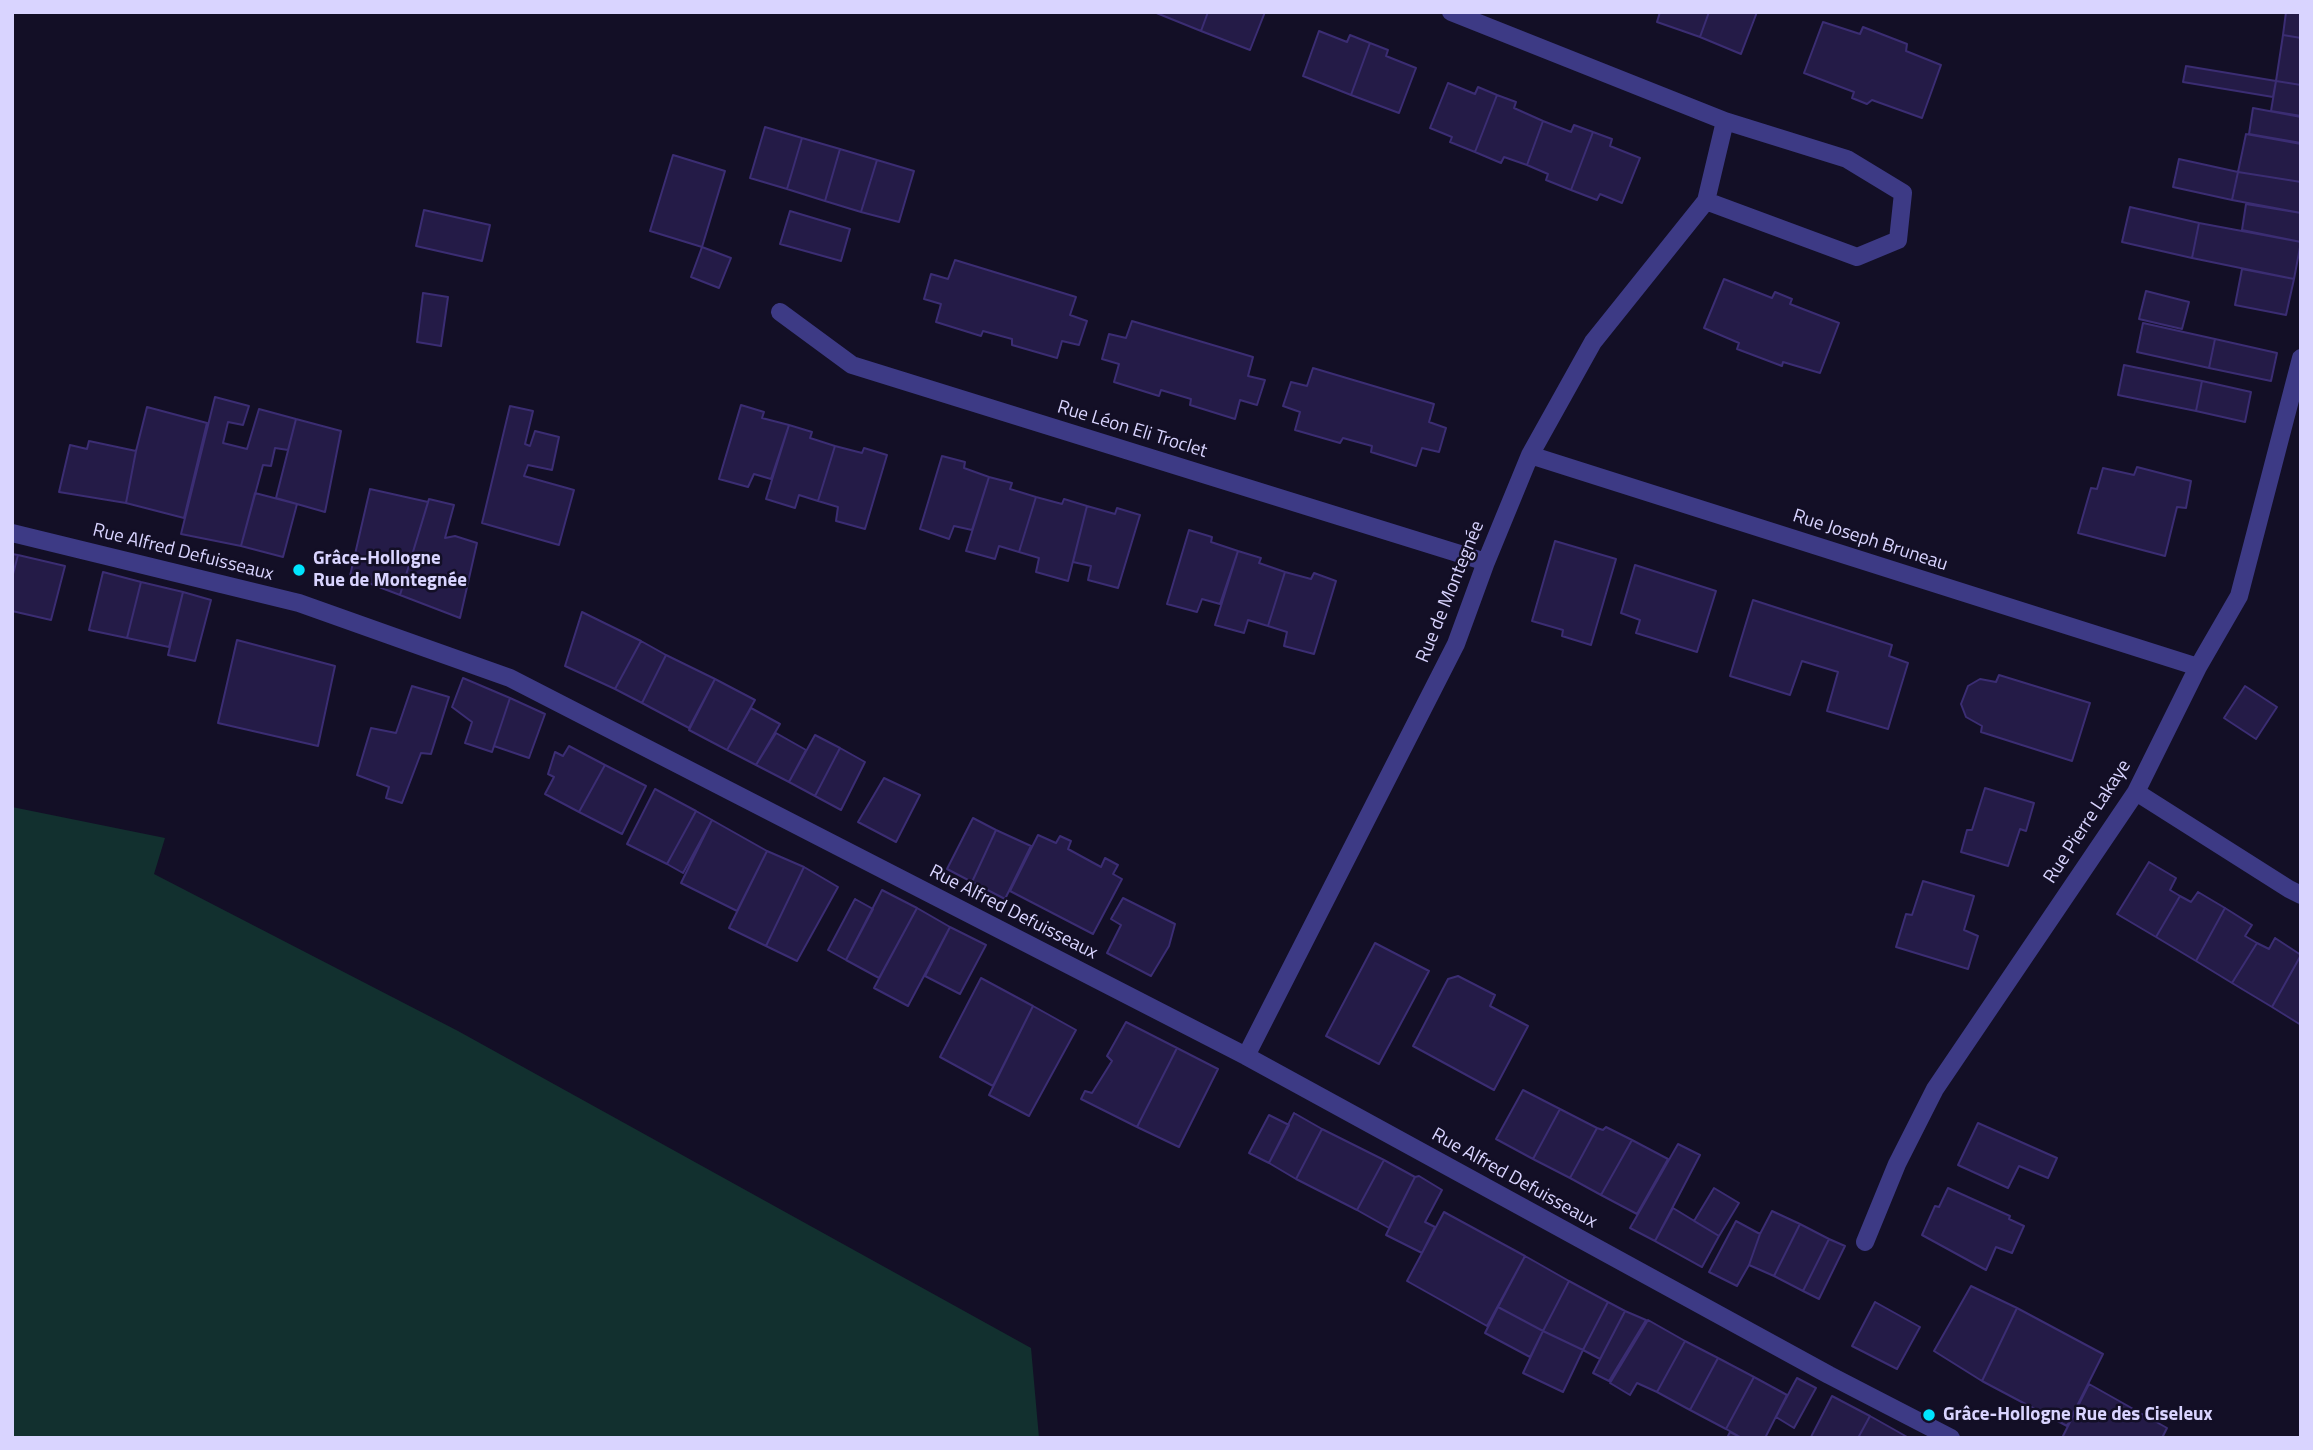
<!DOCTYPE html>
<meta charset="utf-8">
<style>
body{margin:0}
#map{position:relative;width:2313px;height:1450px;overflow:hidden;background:#130f26;font-family:"Titillium Web",sans-serif}
canvas{display:block}
.frame{position:absolute;inset:0;border:14px solid #d9d4ff;pointer-events:none}
</style>
<div id="map">
<canvas width="2313" height="1450"></canvas>
<div class="frame"></div>
</div>
<script>
const ctx = document.querySelector('canvas').getContext('2d');
ctx.lineJoin = 'round';
function paint(path, color) { ctx.fillStyle = color; ctx.fill(path, 'evenodd'); }
const shape = rows => new Path2D(rows.map(r => 'M' + r).join(''));
function strokePath(path, color, width, dash) { ctx.strokeStyle = color; ctx.lineWidth = width; ctx.lineCap = dash ? 'butt' : 'round'; ctx.setLineDash(dash || []); ctx.stroke(path); }
function label(font, color, halo, rows, align = 'center') {
  ctx.font = font + ' "Titillium Web",sans-serif'; ctx.lineWidth = 5; ctx.setLineDash([]); ctx.textBaseline = 'middle'; ctx.strokeStyle = halo; ctx.fillStyle = color; for (const [text, x, y, turn = 0] of rows) {
    ctx.save(); ctx.translate(x, y); ctx.rotate((+turn || 0) * Math.PI / 180); ctx.textAlign = isNaN(turn) ? turn : align; if (halo) ctx.strokeText(text, 0, 0); ctx.fillText(text, 0, 0); ctx.restore();
  }
}
const green = shape([
 [12,807,165,838,154,874,458,1031,1031,1348,1039,1438,12,1438]
]);
const building = shape([
 [1154,12,1208,12,1201,31,1154,12],
 [1208,12,1265,12,1250,50,1201,31,1208,12],
 [1660,12,1709,12,1700,37,1657,22,1660,12],
 [1709,12,1757,12,1741,54,1700,37,1709,12],
 [2286,12,2301,12,2301,38,2283,35,2286,12],
 [1823,22,1860,34,1863,27,1907,44,1906,51,1941,65,1922,118,1872,100,1867,104,1852,98,1854,92,1804,73,1823,22],
 [1319,31,1347,42,1350,35,1370,43,1351,95,1303,76,1319,31],
 [2283,35,2301,38,2301,85,2276,81,2283,35],
 [1370,43,1388,50,1386,56,1416,68,1399,113,1351,95,1370,43],
 [2186,66,2276,81,2273,97,2183,82,2186,66],
 [2276,81,2301,85,2301,116,2271,111,2276,81],
 [1448,83,1475,94,1478,87,1497,95,1475,152,1450,142,1452,137,1430,128,1448,83],
 [1497,95,1516,102,1514,108,1543,121,1527,165,1504,157,1501,163,1475,152,1497,95],
 [2253,108,2301,117,2301,143,2249,134,2253,108],
 [1543,121,1571,132,1574,125,1593,132,1571,190,1546,180,1548,174,1527,165,1543,121],
 [765,127,802,138,787,189,750,178,765,127],
 [1593,132,1612,139,1610,146,1640,158,1622,203,1600,194,1597,200,1571,190,1593,132],
 [2246,134,2301,144,2301,182,2238,172,2246,134],
 [802,138,840,149,825,201,787,189,802,138],
 [840,149,877,160,861,212,825,201,840,149],
 [673,155,725,171,702,247,650,231,673,155],
 [2179,159,2238,172,2232,200,2173,187,2179,159],
 [877,160,914,171,899,222,861,212,877,160],
 [2238,172,2301,182,2301,213,2232,200,2238,172],
 [2246,204,2301,213,2301,242,2242,230,2246,204],
 [2130,207,2199,223,2192,258,2122,242,2130,207],
 [424,210,490,225,482,261,416,246,424,210],
 [790,211,850,229,841,261,780,244,790,211],
 [2199,223,2301,242,2294,279,2192,258,2199,223],
 [702,247,731,258,719,288,691,277,702,247],
 [955,260,1076,297,1070,315,1087,321,1079,345,1062,341,1057,358,1012,345,1012,339,983,331,981,336,936,322,941,304,924,299,931,274,948,279,955,260],
 [2242,269,2294,279,2286,315,2235,305,2242,269],
 [1724,279,1772,298,1775,292,1792,299,1790,304,1839,323,1820,373,1783,362,1782,366,1737,349,1739,343,1704,328,1724,279],
 [2146,291,2189,302,2182,329,2139,319,2146,291],
 [423,293,448,297,441,346,417,342,423,293],
 [1132,321,1253,357,1248,376,1265,380,1257,405,1240,400,1235,419,1190,405,1191,399,1161,390,1159,396,1114,382,1119,364,1102,359,1109,334,1126,338,1132,321],
 [2143,323,2215,339,2209,368,2137,352,2143,323],
 [2215,339,2277,353,2271,381,2209,368,2215,339],
 [2124,365,2202,381,2196,411,2118,395,2124,365],
 [1313,368,1434,404,1429,422,1446,428,1439,452,1422,448,1416,466,1371,452,1372,446,1343,438,1340,443,1295,430,1300,412,1283,406,1291,382,1307,386,1313,368],
 [2202,381,2251,392,2245,422,2196,411,2202,381],
 [215,397,249,406,243,425,228,422,223,443,247,449,259,409,296,419,288,450,275,448,271,466,263,465,241,546,181,534,215,397],
 [741,405,764,412,762,418,789,425,771,479,754,474,748,487,719,479,741,405],
 [510,406,533,411,525,444,530,446,535,431,559,437,552,470,528,465,524,476,574,490,559,545,482,523,510,406],
 [147,407,207,423,184,518,126,503,136,451,147,407],
 [296,419,341,431,325,512,276,498,296,419],
 [789,425,812,432,810,438,835,446,818,501,799,495,795,508,766,499,789,425],
 [89,441,136,451,126,503,59,492,70,445,87,449,89,441],
 [835,446,862,453,864,448,887,455,865,529,836,521,838,507,818,501,835,446],
 [942,456,965,462,964,468,989,477,972,530,954,526,949,539,920,529,942,456],
 [2137,467,2191,481,2186,508,2177,507,2165,556,2078,533,2091,488,2097,489,2103,468,2134,475,2137,467],
 [989,477,1012,483,1010,489,1036,497,1019,552,999,546,995,559,966,551,989,477],
 [370,489,428,502,400,595,350,576,370,489],
 [255,493,297,504,283,557,241,546,255,493],
 [1036,497,1062,504,1064,499,1087,506,1068,581,1036,572,1039,558,1019,552,1036,497],
 [429,499,454,505,445,538,455,536,477,543,460,618,400,595,429,499],
 [1087,506,1115,514,1117,508,1140,515,1118,588,1088,580,1091,566,1073,562,1087,506],
 [1189,530,1212,537,1211,542,1238,551,1220,604,1202,599,1197,612,1167,604,1189,530],
 [1555,541,1616,559,1591,645,1562,636,1563,630,1532,621,1555,541],
 [1238,551,1261,558,1259,563,1285,572,1268,626,1248,620,1244,633,1215,625,1238,551],
 [12,554,18,555,12,578,12,554],
 [18,555,65,566,51,620,12,611,12,578,18,555],
 [1635,565,1716,591,1697,652,1636,633,1640,620,1621,613,1635,565],
 [103,572,141,582,127,638,89,630,103,572],
 [1285,572,1311,579,1314,573,1336,581,1314,654,1284,646,1287,632,1268,626,1285,572],
 [141,582,183,592,169,647,127,638,141,582],
 [183,592,211,600,195,661,168,655,183,592],
 [1753,600,1892,645,1889,656,1908,663,1888,729,1827,711,1838,672,1802,661,1790,695,1730,676,1753,600],
 [582,612,641,641,615,689,565,666,582,612],
 [237,640,335,666,318,746,218,723,237,640],
 [641,641,666,655,642,703,615,689,641,641],
 [666,655,715,679,689,728,642,703,666,655],
 [1999,675,2090,703,2072,761,1981,732,1982,726,1966,717,1961,704,1968,686,1980,679,1996,682,1999,675],
 [463,678,510,698,492,752,465,743,472,722,452,707,463,678],
 [715,679,755,700,727,750,689,730,715,679],
 [412,686,449,697,431,754,421,753,402,803,386,798,389,787,357,775,371,728,396,733,412,686],
 [2245,686,2277,707,2256,739,2224,718,2245,686],
 [510,698,545,714,529,758,494,746,510,698],
 [751,708,780,724,756,765,727,750,751,708],
 [776,733,806,750,789,782,756,765,776,733],
 [815,735,840,748,815,796,789,782,815,735],
 [569,746,605,765,579,812,545,794,554,777,548,774,555,752,563,756,569,746],
 [840,748,865,762,841,810,815,796,840,748],
 [605,765,646,786,622,834,579,812,605,765],
 [884,778,920,795,896,842,858,822,884,778],
 [1985,788,2034,803,2026,831,2020,829,2008,866,1961,852,1967,830,1972,830,1985,788],
 [655,789,696,811,667,864,627,844,655,789],
 [696,811,712,820,683,873,667,864,696,811],
 [973,818,996,830,972,882,947,869,973,818],
 [712,820,767,851,737,911,681,883,712,820],
 [996,830,1031,846,1005,899,972,882,996,830],
 [1038,835,1056,843,1060,836,1071,841,1068,849,1101,867,1105,858,1118,865,1113,874,1122,879,1093,934,1010,891,1038,835],
 [767,851,804,867,766,946,729,928,767,851],
 [2149,862,2176,878,2170,890,2180,896,2156,937,2117,914,2149,862],
 [804,867,838,887,797,961,766,946,804,867],
 [1923,881,1974,896,1964,930,1978,936,1968,969,1896,947,1906,914,1912,915,1923,881],
 [882,890,917,908,879,978,846,960,882,890],
 [2198,892,2225,908,2196,961,2156,937,2180,896,2191,902,2198,892],
 [1123,898,1175,924,1169,946,1151,976,1107,953,1121,925,1111,919,1123,898],
 [855,899,873,909,846,960,828,950,855,899],
 [917,908,950,927,908,1006,874,988,917,908],
 [2225,908,2252,925,2245,936,2257,943,2232,983,2196,961,2225,908],
 [950,927,986,945,960,994,925,976,950,927],
 [2275,938,2301,955,2272,1007,2232,983,2257,943,2269,949,2275,938],
 [1375,943,1429,971,1379,1064,1326,1036,1375,943],
 [2301,955,2301,1025,2272,1007,2301,955],
 [1458,976,1495,995,1490,1006,1528,1026,1494,1090,1413,1046,1448,979,1458,976],
 [981,978,1033,1006,993,1086,940,1057,981,978],
 [1033,1006,1076,1030,1029,1116,989,1095,1033,1006],
 [1126,1022,1177,1048,1137,1127,1081,1099,1085,1091,1092,1093,1112,1061,1107,1056,1126,1022],
 [1177,1048,1218,1069,1179,1147,1137,1127,1177,1048],
 [1523,1090,1560,1109,1533,1159,1496,1139,1523,1090],
 [1560,1109,1597,1128,1570,1178,1533,1159,1560,1109],
 [1294,1113,1322,1129,1296,1179,1269,1163,1294,1113],
 [1269,1115,1289,1125,1269,1163,1249,1153,1269,1115],
 [1978,1123,2057,1158,2048,1178,2019,1166,2008,1188,1958,1165,1978,1123],
 [1606,1127,1632,1140,1601,1195,1570,1178,1597,1128,1603,1130,1606,1127],
 [1322,1129,1384,1160,1357,1210,1296,1179,1322,1129],
 [1632,1140,1668,1159,1637,1214,1601,1195,1632,1140],
 [1678,1144,1700,1155,1655,1241,1630,1228,1678,1144],
 [1384,1160,1415,1177,1389,1228,1357,1210,1384,1160],
 [1419,1176,1442,1190,1425,1222,1435,1227,1422,1253,1386,1235,1415,1177,1419,1176],
 [1714,1188,1739,1203,1719,1236,1694,1221,1714,1188],
 [1948,1188,2010,1216,2009,1219,2024,1226,2012,1253,1996,1247,1986,1270,1922,1235,1935,1206,1939,1207,1948,1188],
 [1673,1208,1719,1236,1702,1267,1655,1241,1673,1208],
 [1772,1211,1800,1224,1774,1276,1749,1265,1760,1234,1772,1211],
 [1444,1212,1525,1256,1487,1326,1407,1281,1444,1212],
 [1736,1221,1760,1234,1749,1265,1737,1286,1709,1272,1736,1221],
 [1800,1224,1829,1239,1803,1291,1774,1276,1800,1224],
 [1829,1239,1845,1246,1819,1299,1803,1291,1829,1239],
 [1525,1256,1569,1281,1543,1331,1498,1307,1525,1256],
 [1569,1281,1608,1302,1583,1350,1543,1331,1569,1281],
 [1971,1286,2017,1308,1982,1381,1934,1351,1971,1286],
 [1608,1302,1625,1311,1600,1359,1583,1350,1608,1302],
 [1875,1302,1920,1327,1897,1369,1852,1346,1875,1302],
 [1498,1307,1543,1331,1530,1357,1485,1333,1498,1307],
 [2017,1308,2103,1354,2067,1426,1982,1381,2017,1308],
 [1625,1311,1646,1320,1609,1381,1593,1373,1625,1311],
 [1648,1320,1685,1341,1657,1392,1637,1383,1630,1395,1610,1383,1648,1320],
 [1543,1331,1583,1350,1563,1392,1523,1373,1543,1331],
 [1685,1341,1718,1358,1690,1410,1657,1392,1685,1341],
 [1718,1358,1754,1377,1726,1429,1690,1410,1718,1358],
 [1754,1377,1787,1395,1765,1438,1742,1438,1726,1429,1754,1377],
 [1797,1378,1816,1388,1794,1428,1776,1417,1797,1378],
 [2089,1384,2167,1428,2162,1438,2062,1438,2089,1384],
 [1832,1396,1870,1416,1858,1438,1811,1437,1832,1396],
 [1870,1416,1909,1438,1858,1438,1870,1416],
 [1730,1432,1742,1438,1727,1438,1730,1432]
]);
const street = shape([
 [1451,12,1725,121],
 [780,312,852,365,1486,562],
 [1530,455,2198,667],
 [12,533,299,603,510,678,1246,1056,1829,1375,1951,1438],
 [2136,792,2289,889,2301,895],
 [1246,1056,1456,644,1486,562,1530,455,1593,342,1706,201,1857,257,1898,240,1903,193,1847,159,1725,121,1706,201],
 [1865,1242,1897,1164,1935,1089,2136,792,2198,667,2239,596,2301,358]
]);
const markers = [
 [299,570,7,"#00e5ff"],
 [1929,1415,7,"#00e5ff"]
];
const streetNames = [
 ["Rue Léon Eli Troclet",1132,430,17],
 ["Rue Joseph Bruneau",1870,541,18],
 ["Rue Alfred Defuisseaux",183,553,14],
 ["Rue de Montegnée",1451,592,-68],
 ["Rue Pierre Lakaye",2088,822,-57],
 ["Rue Alfred Defuisseaux",1013,913,27],
 ["Rue Alfred Defuisseaux",1514,1179,29]
];
const poiNames = [
 ["Grâce-Hollogne",313,559],
 ["Rue de Montegnée",313,581],
 ["Grâce-Hollogne Rue des Ciseleux",1943,1415]
];
paint(green, '#12302f');
paint(building, '#241b47');
strokePath(building, '#3b2d73', 2);
strokePath(street, '#3d3a85', 18);
for (const [x, y, r, color] of markers) { const dot = new Path2D(); dot.arc(x, y, r, 0, 2 * Math.PI); ctx.fillStyle = color; ctx.fill(dot); strokePath(dot, '#130f26', 2.5); }
label('19px', '#d9d4ff', '#130f26', streetNames);
label('bold 19px', '#d9d4ff', '#130f26', poiNames, 'left');
</script>
